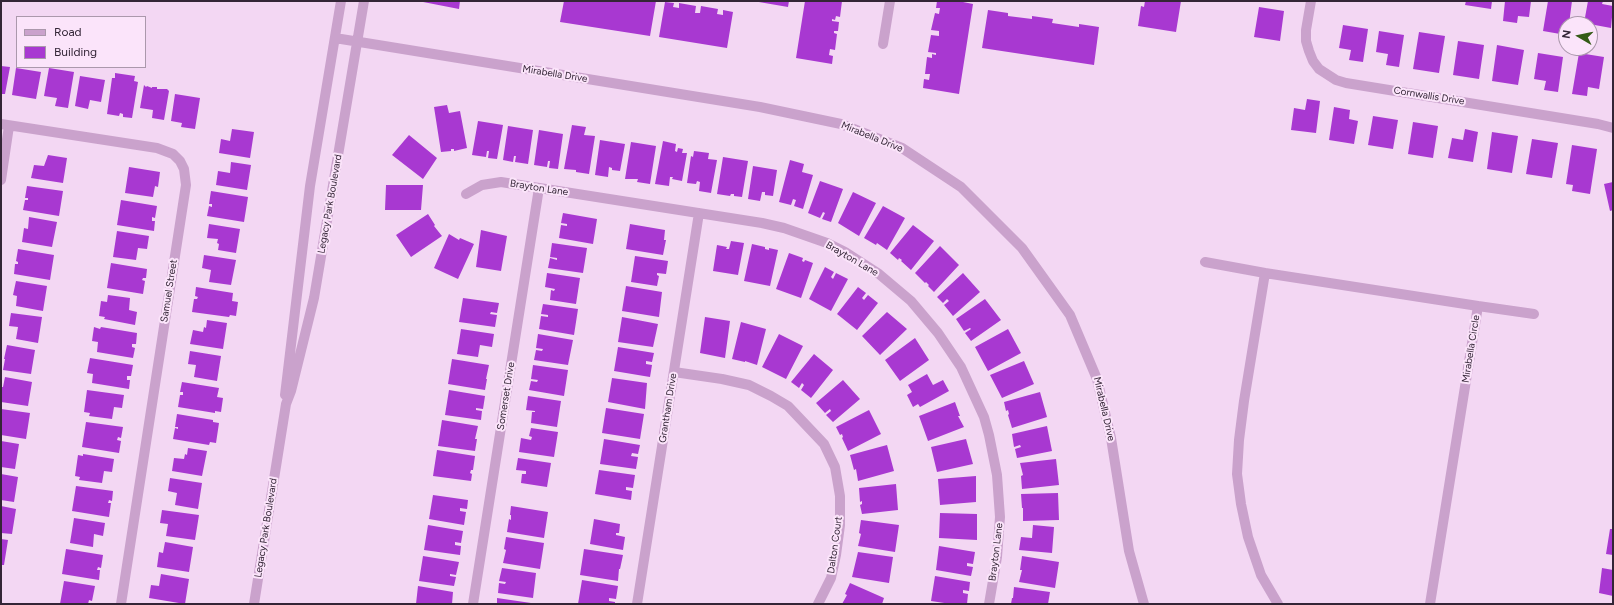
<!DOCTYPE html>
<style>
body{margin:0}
#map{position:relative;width:1614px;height:605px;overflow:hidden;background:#f3d7f3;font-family:Figtree,sans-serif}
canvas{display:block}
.frame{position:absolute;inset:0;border:2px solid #332536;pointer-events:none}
.legend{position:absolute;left:16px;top:16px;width:130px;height:52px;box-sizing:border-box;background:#fbe4fa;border:1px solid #ab98ac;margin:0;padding:5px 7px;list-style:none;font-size:12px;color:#332536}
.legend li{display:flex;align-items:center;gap:8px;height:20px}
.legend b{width:20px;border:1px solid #ab98ac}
.north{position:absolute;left:1558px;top:16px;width:40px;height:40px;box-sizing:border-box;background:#fbe4fa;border:1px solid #ab98ac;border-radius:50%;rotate:279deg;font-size:11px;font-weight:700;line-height:16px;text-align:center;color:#332536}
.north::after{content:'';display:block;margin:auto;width:14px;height:18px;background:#355b17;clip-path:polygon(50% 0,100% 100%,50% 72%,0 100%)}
</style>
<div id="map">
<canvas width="1614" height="605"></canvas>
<div class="frame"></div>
<ul class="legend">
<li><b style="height:5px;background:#caa2cc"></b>Road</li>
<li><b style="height:11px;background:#a838d1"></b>Building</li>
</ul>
<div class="north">N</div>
</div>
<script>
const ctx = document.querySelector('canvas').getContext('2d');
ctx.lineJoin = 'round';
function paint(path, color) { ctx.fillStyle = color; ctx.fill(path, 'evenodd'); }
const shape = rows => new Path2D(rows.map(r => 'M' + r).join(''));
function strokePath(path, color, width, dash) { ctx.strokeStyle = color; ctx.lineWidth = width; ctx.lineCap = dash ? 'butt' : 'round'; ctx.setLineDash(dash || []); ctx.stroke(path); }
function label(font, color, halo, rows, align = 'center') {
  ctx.font = font + ' Figtree,sans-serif'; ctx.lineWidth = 4; ctx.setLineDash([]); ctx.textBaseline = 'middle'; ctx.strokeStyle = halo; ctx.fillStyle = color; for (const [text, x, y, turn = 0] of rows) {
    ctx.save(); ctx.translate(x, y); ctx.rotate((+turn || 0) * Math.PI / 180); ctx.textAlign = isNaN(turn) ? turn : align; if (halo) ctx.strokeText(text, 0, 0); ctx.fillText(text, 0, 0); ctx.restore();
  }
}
const building = shape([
 [418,1,460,1,459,9],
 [564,1,640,1,645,2,645,1,656,1,650,36,560,22],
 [753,1,789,1,788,7],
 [805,1,842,1,840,17,836,16,835,20,832,19,832,21,839,22,838,31,834,31,834,33,837,34,835,50,830,49,829,55,833,56,832,64,796,58],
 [937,1,958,1,973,4,959,94,923,88,924,79,929,80,930,74,925,74,927,57,932,58,932,54,936,55,936,53,928,52,931,35,939,36,939,31,931,30,935,13,939,14,940,8,936,8],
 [1145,1,1181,1,1176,32,1138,26,1141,6,1144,7],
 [1466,1,1492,1,1491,9,1465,5],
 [1505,1,1531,1,1529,17,1518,16,1517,23,1503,21],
 [1548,1,1572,1,1569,24,1566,24,1566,35,1543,31],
 [1588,1,1603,1,1602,4,1613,6,1611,28,1584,23],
 [665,2,674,3,673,7,679,8,679,3,696,6,695,13,700,13,701,6,718,9,717,14,723,15,723,10,733,12,727,48,659,37],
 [1259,7,1284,11,1280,41,1254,37],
 [988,10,1008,13,1008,16,1032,19,1032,16,1053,19,1052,23,1079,27,1079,24,1099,27,1094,65,982,48],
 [1343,25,1368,29,1363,62,1349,60,1351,50,1339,48],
 [1379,31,1404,35,1399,67,1386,65,1388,54,1376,52],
 [1419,32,1445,36,1439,73,1413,69],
 [1458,41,1484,45,1479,79,1453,75],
 [1497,45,1524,50,1518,85,1492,81],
 [1538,53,1563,57,1558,92,1544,90,1546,81,1534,79],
 [1579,53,1604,57,1599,89,1588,87,1587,96,1572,94],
 [1,66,10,67,5,94,1,94],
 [16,68,41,72,36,99,12,95],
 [49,68,74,72,68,108,55,106,57,98,44,96],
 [115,73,135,76,134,81,138,82,132,118,123,117,123,114,120,113,119,116,107,114,112,78,115,78],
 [80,76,105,80,101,102,90,100,88,109,75,106],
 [144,85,146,87,147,86,152,88,152,87,157,87,157,89,167,89,169,91,164,120,152,118,153,110,140,108],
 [175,94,200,98,195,129,181,127,182,123,171,121],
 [1307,99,1320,101,1316,133,1291,130,1294,108,1305,110],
 [447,105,449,113,460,111,467,148,454,151,454,149,451,149,451,151,441,152,434,107],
 [1334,107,1350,110,1349,119,1358,121,1354,144,1329,140],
 [1373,116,1398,120,1393,149,1368,145],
 [478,121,503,125,497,159,488,158,489,151,487,151,486,157,472,155],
 [1413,122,1438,126,1433,158,1408,154],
 [572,125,586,127,584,135,595,136,589,174,576,172,576,170,564,169],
 [508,126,533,130,528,164,515,162,516,156,514,156,513,162,503,160],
 [232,129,254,132,250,158,219,153,221,139,230,141],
 [1465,129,1478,132,1473,162,1448,158,1452,138,1463,140],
 [539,130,563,134,558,169,549,168,550,161,548,161,547,167,534,165],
 [1492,132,1518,136,1512,173,1487,169],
 [409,135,437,158,423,179,392,155],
 [1532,139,1558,143,1552,178,1526,174],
 [600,140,625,144,620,171,612,170,612,168,609,167,608,177,595,175],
 [663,141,676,144,675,151,677,152,678,148,683,149,682,153,687,153,682,181,672,179,673,177,670,177,669,186,655,184],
 [631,142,656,146,650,184,637,182,638,179,625,179],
 [1572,145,1597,149,1590,194,1572,191,1573,185,1566,184],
 [694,151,709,153,708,159,717,160,711,193,699,191,700,182,697,181,696,184,687,183,691,156,693,157],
 [48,155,67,158,63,183,31,178,34,165,44,166],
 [723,157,748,161,742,197,734,196,734,194,731,194,730,196,717,194],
 [790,160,804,164,802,172,813,175,803,209,794,206,796,200,793,199,791,205,779,202],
 [231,162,251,165,247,190,216,185,218,171,230,173],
 [753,166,777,170,773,196,765,195,765,192,762,192,760,201,748,199],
 [129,167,160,172,158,187,155,186,153,197,125,193],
 [820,181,843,189,831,222,822,219,825,213,823,212,820,218,808,213],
 [1613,182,1613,210,1610,211,1604,184],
 [386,185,423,185,421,210,385,210],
 [27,186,63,191,59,216,23,210,25,200,28,200,28,198,25,198],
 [211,191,248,197,244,222,207,216,209,206,212,207,212,204,209,204],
 [853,192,876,203,859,236,838,223],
 [121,200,157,206,155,218,152,217,152,221,155,221,154,231,117,225],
 [883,206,905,218,887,250,877,243,876,245,864,238],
 [563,213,597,219,593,244,559,238,561,225,567,226,567,224,561,223],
 [428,214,435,225,434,226,442,236,411,257,396,235],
 [29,217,57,222,52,247,22,242,24,228,28,229],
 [209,224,240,229,236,253,218,250,219,244,217,243,218,239,207,238],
 [630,224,665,230,664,240,666,240,663,255,626,249],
 [913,225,934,241,911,270,901,261,902,260,899,258,898,260,890,253],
 [481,230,507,236,501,271,476,267],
 [117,231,149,236,147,249,138,248,136,260,113,257],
 [449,234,459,240,460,238,474,244,458,279,434,268],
 [731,241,744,243,738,275,713,271,717,245,727,247,726,249,729,249],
 [552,243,587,248,583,273,548,268,550,258,557,260,557,258,550,257],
 [752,244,765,247,765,249,769,250,769,248,778,250,770,286,744,281],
 [940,246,959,265,934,292,928,286,929,285,926,282,925,283,915,273],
 [18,249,54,255,50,280,14,274,15,264,18,264,18,262,16,261],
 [789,253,803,258,802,261,804,262,805,260,813,263,801,298,776,289],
 [204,255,236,260,231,285,209,282,211,270,202,268],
 [635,256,668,261,666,274,657,273,657,275,659,276,657,286,631,282],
 [111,263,147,269,146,278,143,278,142,280,145,281,143,294,107,288],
 [825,267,834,272,831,277,833,279,836,273,848,279,831,311,809,299],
 [547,273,580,278,576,304,550,300,551,290,554,291,555,289,545,287],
 [963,273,980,292,953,316,944,305,949,301,947,299,943,303,937,297],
 [16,281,47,286,43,311,16,306,17,296,13,295],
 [626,286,662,292,659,317,622,311],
 [196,287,233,293,232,301,238,302,236,316,230,315,229,317,192,312,194,299,197,299,198,297,195,296],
 [858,287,866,293,862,298,864,300,868,295,878,303,857,330,837,314],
 [108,295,130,298,129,310,137,312,135,325,104,319,105,317,99,316,101,301,107,302],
 [463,298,499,303,497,313,491,312,490,314,497,315,495,327,459,322],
 [985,299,1001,320,971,341,965,333,971,329,970,328,964,331,956,319],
 [543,304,578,309,574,335,539,329,541,316,548,317,548,315,541,314],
 [887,312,907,329,880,355,862,336],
 [11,313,42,317,38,343,16,339,18,327,9,326],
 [622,317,658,324,653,347,618,342],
 [705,317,730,321,725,358,700,353],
 [207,320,227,323,223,349,190,344,193,330,203,332,204,327,206,328],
 [741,322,766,329,757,365,745,361,745,362,732,359],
 [94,327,100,329,101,327,137,333,136,344,132,344,132,347,135,348,133,358,97,352,98,342,92,341],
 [461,329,494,334,492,347,480,345,478,357,457,354],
 [1008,329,1021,353,988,371,975,347],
 [538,334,573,340,568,365,534,360,536,350,542,351,543,349,536,348],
 [779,334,803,346,786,379,762,367],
 [915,338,929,360,900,381,885,360],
 [7,345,35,350,31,374,3,370,5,359,4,359],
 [618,347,654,353,652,362,646,361,646,364,652,365,650,377,614,371],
 [190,351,221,356,217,381,194,377,196,365,188,364],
 [814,354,833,370,811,398,801,390,804,385,802,383,799,388,791,382],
 [90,358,133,365,131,376,127,376,127,380,130,380,129,389,92,383,93,374,87,373],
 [452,359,489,365,486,379,487,379,485,390,448,384],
 [1024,361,1034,384,1002,398,990,375],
 [533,365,568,370,564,396,529,390,531,381,537,382,538,380,531,379],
 [927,374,933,385,943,380,949,391,920,407,918,404,913,407,907,395,912,392,908,385],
 [5,377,32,382,28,406,1,402,1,387,3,387],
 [612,378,647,383,645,409,608,402],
 [843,380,860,399,833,422,826,415,831,411,830,409,825,413,816,403],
 [182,382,219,388,217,397,223,398,221,412,215,411,215,413,178,407,180,395,183,395,183,392,180,392],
 [87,390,124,395,122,408,114,407,112,419,89,416,90,413,84,412],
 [449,390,485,396,483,409,476,408,476,410,482,411,481,420,445,415],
 [1040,392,1047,417,1012,428,1008,415,1009,414,1008,410,1006,411,1004,402],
 [528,396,561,401,557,427,531,423,532,412,535,412,535,411,526,410],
 [955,402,960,416,958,416,964,427,928,441,919,416],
 [606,408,644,414,640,439,602,433],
 [1,409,30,413,26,439,1,435],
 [869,410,881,434,848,451,842,438,843,437,842,434,840,435,836,427],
 [177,414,213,420,213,422,219,423,216,443,210,442,209,445,173,439,175,428,178,429,178,427,175,427],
 [442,420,478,426,475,439,477,439,475,451,438,446],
 [86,422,123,427,121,438,118,437,117,440,121,441,119,453,82,447],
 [1047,426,1052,451,1017,458,1015,449,1021,447,1020,445,1014,447,1012,434],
 [531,428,558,432,554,457,519,452,521,438,531,440,532,437,529,436],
 [604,439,640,445,638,454,632,453,631,456,638,457,636,469,600,464],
 [966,439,973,464,937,472,931,447],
 [1,441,19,444,15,469,1,467],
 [887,445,894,471,858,481,856,469,854,470,850,455],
 [188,448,207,451,202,476,172,471,174,458,184,459,185,454,187,455],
 [437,450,475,456,473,470,471,470,470,473,472,474,471,481,433,476],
 [83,454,114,459,112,472,104,471,102,483,79,480,80,477,75,476,78,455,83,456],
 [518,458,551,463,547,487,521,483,522,474,526,474,526,471,516,470],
 [1056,459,1059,485,1022,489,1021,476,1023,475,1020,463],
 [599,470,635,475,633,488,626,487,626,490,632,491,631,500,595,494],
 [1,474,18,477,14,502,1,500],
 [976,476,976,502,940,505,938,479],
 [170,478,202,483,198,509,175,505,177,493,168,491],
 [896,484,898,510,862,514,860,505,862,504,862,501,860,502,859,488],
 [76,486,113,491,112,501,109,500,108,503,111,503,109,517,72,511],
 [1058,493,1059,520,1023,521,1023,508,1022,508,1021,494],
 [433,495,468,500,467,509,460,508,460,511,466,512,464,525,429,519],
 [1,506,16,509,12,534,1,533],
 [511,506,548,512,544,538,507,532,509,519,511,520,511,515,510,515],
 [162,510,199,515,195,540,166,536,168,524,160,523],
 [940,513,977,514,977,540,939,538],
 [74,518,105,523,103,536,94,534,93,547,70,543],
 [594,519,620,524,619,533,616,533,616,535,625,537,623,550,590,544],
 [861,520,899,525,895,552,858,546,861,534,859,533],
 [428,525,463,531,461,543,455,542,455,545,461,546,460,555,424,550],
 [1033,525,1054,527,1052,553,1019,550,1021,537,1032,538],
 [1610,529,1613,529,1613,555,1606,554],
 [506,537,544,543,540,569,503,563,506,550,504,549],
 [1,539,8,540,4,565,1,565],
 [165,542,193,547,189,572,157,567,159,552,163,553],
 [939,546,975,552,973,564,967,563,967,566,973,567,971,576,936,570],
 [66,549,103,555,101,568,98,567,97,570,100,570,99,580,62,574],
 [584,549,623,555,620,569,619,569,618,581,580,575],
 [858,552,893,557,889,583,852,577],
 [423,556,459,562,456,575,450,574,450,576,456,577,454,586,419,581],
 [1022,556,1059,562,1055,588,1019,582,1022,570,1020,570],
 [502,568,536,573,533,598,498,593,499,583,505,584,506,582,499,581],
 [1602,568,1613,570,1613,596,1599,593],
 [161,574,189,579,185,604,149,598,151,585,159,586],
 [935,576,970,582,969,591,963,590,963,593,968,594,967,604,951,604,931,601],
 [582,580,618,586,616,599,609,598,609,601,615,602,615,604,578,604],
 [64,581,95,586,92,601,89,600,88,604,60,604],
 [850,583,884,598,882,604,842,604,847,595,845,594],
 [418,586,453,592,452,604,416,604],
 [1014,587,1050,592,1048,604,1011,604,1012,598,1013,598],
 [497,598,531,603,531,604,497,604]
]);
const street = shape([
 [1311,1,1306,30,1306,41,1309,51,1313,61,1319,69,1336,80,1346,83,1598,124,1613,128],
 [335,38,760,107,841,124,902,148,961,187,1022,248,1070,315,1097,379,1111,438,1129,551,1144,604],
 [883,44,890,1],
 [1,124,157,148,173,154,180,161,184,169,186,185,121,604],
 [1,180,9,126],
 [466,194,482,185,501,182,762,223,784,228,827,243,845,252,879,274,911,301,938,333,961,367,984,417,989,435,997,475,1000,517,997,557,989,604],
 [1205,262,1265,273],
 [1478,306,1534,314],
 [674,372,722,379,749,385,771,396,788,406,824,444,835,467,840,496,840,525,836,555,831,578,818,604],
 [285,395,310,186,341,1],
 [254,604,286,404,291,391,314,298,364,1],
 [473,604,539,188],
 [637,604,699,213],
 [1278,604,1261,575,1248,537,1241,504,1237,474,1239,440,1244,401,1265,273,1478,306,1430,604]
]);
const streetNames = [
 ["Mirabella Drive",555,74,9],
 ["Cornwallis Drive",1429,96,9],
 ["Mirabella Drive",872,137,22],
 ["Brayton Lane",539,188,9],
 ["Legacy Park Boulevard",330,204,-80],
 ["Brayton Lane",852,259,30],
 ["Samuel Street",169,291,-81],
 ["Mirabella Circle",1471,349,-81],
 ["Somerset Drive",506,396,-81],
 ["Grantham Drive",668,408,-81],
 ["Mirabella Drive",1104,409,77],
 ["Legacy Park Boulevard",266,528,-81],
 ["Dalton Court",835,545,-82],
 ["Brayton Lane",996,552,-83]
];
paint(building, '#a838d1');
strokePath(street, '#caa2cc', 10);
label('10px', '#332536', '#fbe4fa', streetNames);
</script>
